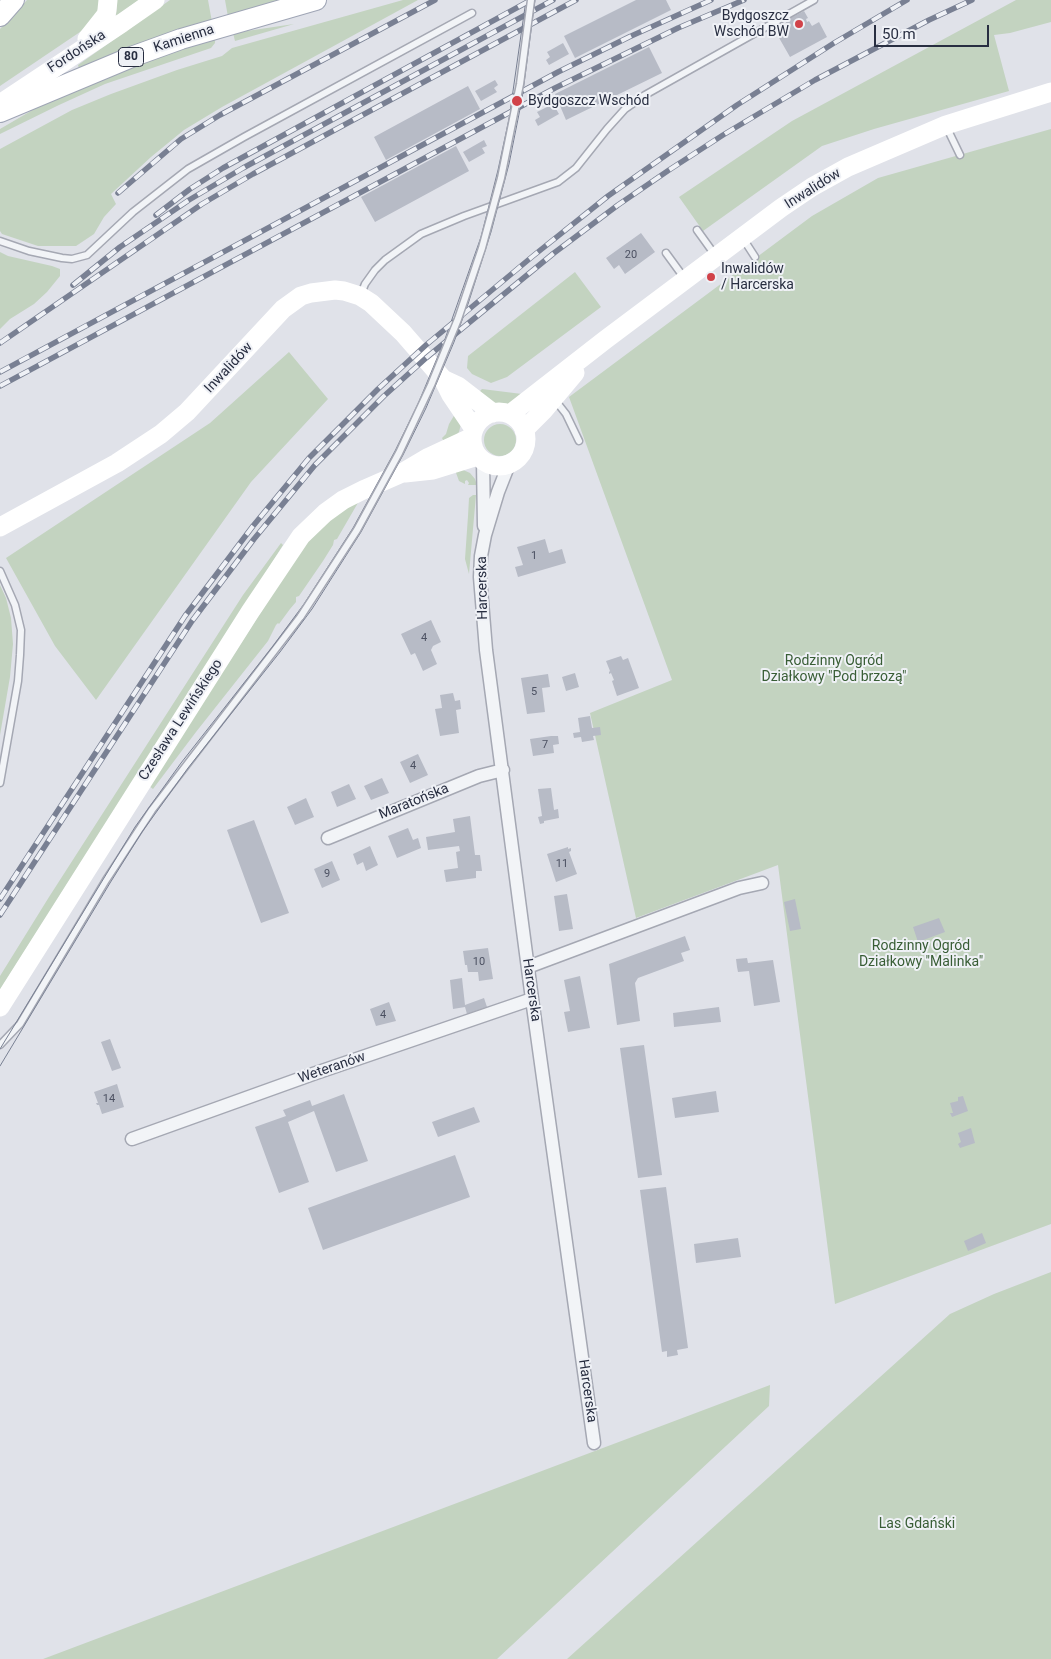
<!DOCTYPE html>
<meta charset="utf-8">
<style>
body{margin:0}
#map{position:relative;width:1051px;height:1659px;overflow:hidden;background:#e0e2e9;font-family:Roboto,sans-serif}
canvas{display:block}
.scale{position:absolute;left:874px;top:25px;width:115px;height:22px;box-sizing:border-box;border:2px solid #282e41;border-top:0;padding-left:6px;font-size:15px;line-height:18px;white-space:nowrap;color:#282e41;-webkit-text-stroke:4px #eff1f6;paint-order:stroke}
</style>
<div id="map">
<canvas width="1051" height="1659"></canvas>
<div class="scale">50 m</div>
</div>
<script>
const ctx = document.querySelector('canvas').getContext('2d');
ctx.lineJoin = 'round';
function paint(path, color) { ctx.fillStyle = color; ctx.fill(path, 'evenodd'); }
const shape = rows => new Path2D(rows.map(r => 'M' + r).join(''));
function strokePath(path, color, width, dash) { ctx.strokeStyle = color; ctx.lineWidth = width; ctx.lineCap = dash ? 'butt' : 'round'; ctx.setLineDash(dash || []); ctx.stroke(path); }
function label(font, color, halo, rows, align = 'center') {
  ctx.font = font + ' Roboto,sans-serif'; ctx.lineWidth = 4; ctx.setLineDash([]); ctx.textBaseline = 'middle'; ctx.strokeStyle = halo; ctx.fillStyle = color; for (const [text, x, y, turn = 0] of rows) {
    ctx.save(); ctx.translate(x, y); ctx.rotate((+turn || 0) * Math.PI / 180); ctx.textAlign = isNaN(turn) ? turn : align; if (halo) ctx.strokeText(text, 0, 0); ctx.fillText(text, 0, 0); ctx.restore();
  }
}
const green = shape([
 [27,0,100,0,100,7,92,22,80,32,0,86,0,29],
 [117,0,139,0,116,16],
 [170,0,208,0,212,22,79,69,78,65],
 [225,0,288,0,228,17],
 [403,0,418,0,222,107,184,130,151,157,111,194,116,204,104,217,94,234,76,246,38,246,2,234,0,231,0,149,72,110,111,94,177,70,222,56,232,48],
 [1016,0,1051,0,1051,22,1010,33,994,35,1009,91,874,129,822,146,703,231,679,197,792,121],
 [294,24,235,41,233,33],
 [215,38,215,43,211,48,105,84,59,105,0,134,0,129,36,108,153,59],
 [1051,129,1051,1224,835,1304,778,865,636,918,590,713,672,680,569,397,812,216,878,178],
 [0,252,8,256,52,266,60,269,60,276,47,292,34,304,10,319,0,329],
 [575,272,601,307,507,377,491,383,472,374,467,368,468,356],
 [289,352,328,399,251,482,96,700,55,646,6,558,210,423],
 [482,389,522,394,507,405,497,405,477,394],
 [455,414,461,424,459,432,455,437,445,444,442,438,446,434,449,424],
 '484 440a16 16 0 1 1 32 0a16 16 0 1 1-32 0Z',
 [461,469,470,473,475,479,477,485,468,485,469,483,467,480,465,481,465,484,459,481,455,470],
 [473,495,476,495,469,574,465,559,468,516,469,498],
 [359,501,337,539,334,540,333,545,323,561,299,596,296,597,296,602,290,609,279,624,278,623,276,625,268,641,196,732,153,789,149,786,301,550,314,535,336,515],
 [281,543,283,545,204,672,179,708,0,990,0,976,49,897,243,595],
 [0,585,6,598,11,618,13,644,10,677,0,735],
 [1051,1272,1051,1659,567,1659,950,1314,994,1294],
 [770,1385,769,1406,497,1659,43,1659]
]);
const building = shape([
 [636,0,666,0,671,10,575,58,564,36],
 [804,11,808,18,806,19,807,22,809,21,812,26,819,22,827,37,790,57,778,36,790,29,785,21],
 [563,43,569,54,549,65,546,60,550,57,547,52],
 [649,47,662,73,566,120,555,94],
 [495,80,498,85,494,88,497,92,481,101,475,91],
 [468,86,480,109,386,160,374,137],
 [553,104,559,114,538,126,535,120,540,117,537,112],
 [484,140,487,146,482,148,485,153,469,162,463,152],
 [456,146,469,171,375,222,361,197],
 [641,233,655,252,625,274,619,265,614,269,606,258],
 [545,539,549,553,562,549,566,563,518,577,515,567,523,565,517,547],
 [431,620,441,642,433,646,431,650,437,664,423,671,415,653,411,655,401,634],
 [621,656,623,660,628,658,639,688,617,696,612,681,614,680,611,673,609,674,609,672,610,671,606,661],
 [575,673,579,687,566,691,562,677],
 [548,674,550,687,542,688,545,712,527,714,521,678],
 [453,693,455,701,460,700,461,709,456,710,459,733,440,736,435,709,442,708,440,695],
 [590,716,592,728,600,727,601,735,593,736,594,740,582,742,581,737,574,738,573,733,580,732,578,718],
 [551,736,558,736,559,744,553,745,554,753,533,756,530,739],
 [418,754,428,775,410,783,400,762],
 [382,778,389,793,371,800,364,786],
 [349,784,356,799,337,807,331,792],
 [551,788,554,810,558,809,559,818,544,821,544,823,540,824,538,817,542,816,538,789],
 [306,798,314,817,295,825,287,807],
 [470,816,475,855,480,855,482,871,476,871,476,878,446,882,444,870,458,868,456,852,460,851,459,846,428,850,426,837,455,832,453,819],
 [254,820,289,913,261,923,227,830],
 [408,828,413,840,418,838,421,848,397,858,388,836],
 [370,846,378,865,366,871,363,862,357,865,353,854],
 [568,847,568,849,571,848,571,851,569,852,577,874,556,882,547,854],
 [332,861,340,880,322,888,314,869],
 [567,894,573,929,559,931,554,896],
 [795,899,801,929,790,931,784,902],
 [939,918,945,932,918,942,913,927],
 [685,936,690,950,681,953,684,961,638,978,635,983,640,1021,617,1025,609,964],
 [488,948,493,979,479,981,478,972,468,972,467,965,465,965,463,951],
 [747,958,748,963,773,960,780,1002,754,1006,749,971,738,972,737,967,736,959],
 [580,976,590,1028,568,1032,564,1012,570,1011,564,980],
 [462,978,465,1005,484,998,487,1007,467,1014,465,1007,453,1009,450,980],
 [389,1002,396,1021,376,1026,370,1009],
 [719,1007,721,1022,674,1027,673,1013],
 [110,1039,121,1068,112,1071,101,1042],
 [644,1045,662,1175,638,1178,620,1048],
 [117,1084,124,1107,102,1114,99,1105,97,1105,96,1103,98,1103,94,1092],
 [716,1091,719,1112,675,1118,672,1098],
 [344,1094,368,1161,336,1172,314,1111,288,1122,309,1182,279,1193,255,1127,286,1116,283,1110,310,1100,312,1106],
 [963,1096,968,1111,952,1117,950,1113,953,1113,950,1103,958,1101,958,1097],
 [474,1107,480,1122,438,1137,432,1122],
 [971,1128,975,1143,960,1148,958,1144,961,1142,958,1133],
 [455,1155,470,1197,323,1250,308,1208],
 [666,1187,688,1348,677,1350,678,1355,667,1357,667,1351,662,1352,640,1190],
 [982,1233,986,1243,968,1251,964,1241],
 [738,1238,741,1257,696,1263,694,1244]
]);
const lane = shape([
 [946,126,960,155],
 [697,230,715,255],
 [744,240,755,257],
 [0,241,29,251,62,258,72,259,87,255,133,212,188,169,244,137,472,13],
 [666,253,685,279],
 [361,294,365,284,375,270,385,260,421,234,464,216,558,182,576,168,607,129,625,109,645,95,814,0],
 [555,400,566,414,579,441],
 [0,571,15,605,21,630,20,655,18,681,0,783],
 [0,1045,20,1024,106,880,152,810,301,616]
]);
const street = shape([
 [483,461,484,526],
 [509,464,498,492,485,535,481,556,480,577,486,650,532,999,594,1443],
 [328,838,479,776,503,770],
 [528,967,739,888,762,883],
 [132,1139,313,1074,532,999]
]);
const secondary = shape([
 [87,39,106,15,107,10,108,0],
 [0,104,122,23,155,0],
 [443,379,458,386,493,413],
 '472 439a27 27 0 1 1 54 0a27 27 0 1 1-54 0Z',
 [510,414,605,340,781,208,812,187,848,167,946,125,1051,92],
 [524,430,544,410,575,373],
 [405,473,433,470,478,456],
 [0,527,117,463,161,434,187,412,283,309,301,296,311,293,335,290,344,291,360,296,371,303,403,333,443,379,451,395,474,429],
 [0,1007,250,612,301,536,325,513,343,500,363,490,402,473,429,457,472,437]
]);
const primary = shape([
 [0,16,14,0],
 [0,112,134,56,181,39,316,0]
]);
const tram = shape([
 [0,1049,135,827,181,763,273,646,304,604,353,528,395,451,418,404,445,339,481,237,498,170,509,119,526,0],
 [0,1066,110,883,142,832,188,768,280,652,312,609,361,532,403,455,426,408,454,342,468,304,491,232,509,164,522,99,535,0]
]);
const rail = shape([
 [118,193,181,139,220,115,435,0],
 [156,215,190,189,223,168,531,0],
 [73,285,120,247,189,200,243,168,553,0],
 [0,343,202,204,253,174,576,0],
 [0,372,558,72,629,37,711,0],
 [0,386,555,88,678,28,744,0],
 [0,899,185,616,253,526,309,458,378,389,426,345,533,256,608,196,737,105,834,43,907,0],
 [0,915,192,621,254,539,315,465,384,396,426,358,554,253,618,205,669,170,723,135,815,80,929,20,972,0]
]);
const laneBridge = shape([
 [301,616,357,530,399,453,431,385,458,319,482,248,501,178,520,84,531,0]
]);
const markers = [
 [799,24,5,"#d14249"],
 [517,101,6,"#d14249"],
 [711,277,5,"#d14249"]
];
const numberNames = [
 ["20",631,255],
 ["1",534,556],
 ["4",424,638],
 ["5",534,692],
 ["7",545,745],
 ["4",413,766],
 ["11",562,864],
 ["9",327,874],
 ["10",479,962],
 ["4",383,1015],
 ["14",109,1099]
];
const shields = [
 [131,57,25]
];
const shieldNames = [
 ["80",131,57]
];
const poiNames = [
 ["Bydgoszcz",789,16,"right"],
 ["Wschód BW",789,32,"right"],
 ["Bydgoszcz Wschód",528,101],
 ["Inwalidów",721,269],
 ["/ Harcerska",721,285]
];
const streetNames = [
 ["Kamienna",184,39,-18],
 ["Fordońska",77,52,-33],
 ["Inwalidów",813,189,-32],
 ["Inwalidów",229,368,-47],
 ["Harcerska",483,588,-91],
 ["Czesława Lewińskiego",181,720,-57],
 ["Maratońska",414,802,-22],
 ["Harcerska",531,990,82],
 ["Weteranów",332,1068,-19],
 ["Harcerska",587,1391,82]
];
const parkNames = [
 ["Rodzinny Ogród",834,661],
 ["Działkowy \"Pod brzozą\"",834,677],
 ["Rodzinny Ogród",921,946],
 ["Działkowy \"Malinka\"",921,962],
 ["Las Gdański",917,1524]
];
paint(green, '#c3d3c0');
paint(building, '#b7bbc6');
strokePath(lane, '#a5a8b3', 9);
strokePath(street, '#a5a8b3', 15);
strokePath(primary, '#9fa5b5', 22);
strokePath(lane, '#f2f4f7', 6);
strokePath(street, '#f2f4f7', 12);
strokePath(secondary, '#fff', 19);
strokePath(primary, '#fff', 20);
strokePath(tram, '#798093', 1);
strokePath(rail, '#798093', 5.5);
strokePath(rail, '#eff1f6', 4, [11]);
strokePath(laneBridge, '#a5a8b3', 9, []);
strokePath(laneBridge, '#f2f4f7', 6);
for (const [x, y, r, color] of markers) { const dot = new Path2D(); dot.arc(x, y, r, 0, 2 * Math.PI); ctx.fillStyle = color; ctx.fill(dot); strokePath(dot, '#eff1f6', 2); }
label('11px', '#4c5162', null, numberNames);
for (const [x, y, w] of shields) { const box = new Path2D(); box.roundRect(x - w / 2, y - 9.5, w, 19, 4); ctx.fillStyle = '#eff1f6'; ctx.fill(box); strokePath(box, '#282e41', 1); }
label('bold 12px', '#282e41', null, shieldNames);
label('14px', '#282e41', '#eff1f6', poiNames, 'left');
label('14px', '#282e41', '#eff1f6', streetNames);
label('14px', '#385d35', '#eff1f6', parkNames);
</script>
